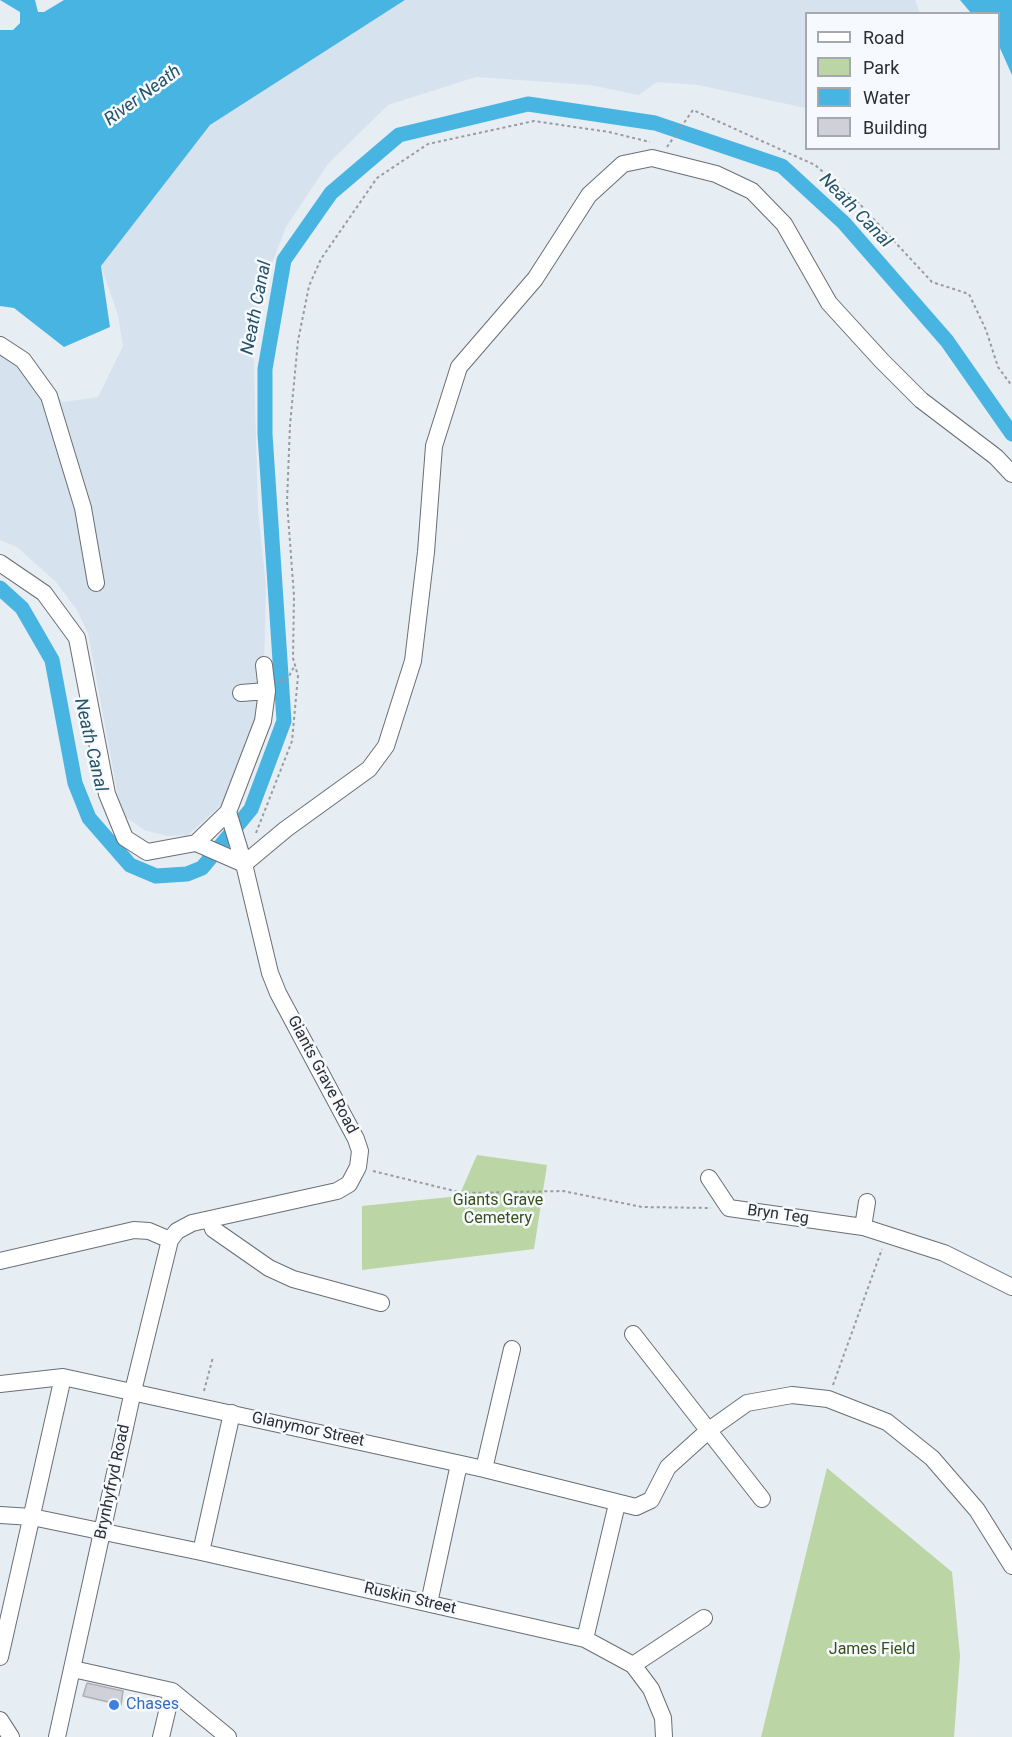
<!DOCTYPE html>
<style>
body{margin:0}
#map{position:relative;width:1012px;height:1737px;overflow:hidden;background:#e6edf3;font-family:Roboto,sans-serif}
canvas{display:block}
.legend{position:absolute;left:805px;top:12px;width:195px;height:138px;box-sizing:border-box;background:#f6fafe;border:2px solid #a5a8ac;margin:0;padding:8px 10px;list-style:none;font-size:18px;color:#2c2e31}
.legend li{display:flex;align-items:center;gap:12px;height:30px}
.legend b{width:30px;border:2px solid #a5a8ac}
</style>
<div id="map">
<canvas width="1012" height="1737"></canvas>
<ul class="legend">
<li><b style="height:8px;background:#fff"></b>Road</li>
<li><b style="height:16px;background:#bbd6a4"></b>Park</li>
<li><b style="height:16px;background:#48b4e2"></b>Water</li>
<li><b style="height:16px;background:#d0d0d9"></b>Building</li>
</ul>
</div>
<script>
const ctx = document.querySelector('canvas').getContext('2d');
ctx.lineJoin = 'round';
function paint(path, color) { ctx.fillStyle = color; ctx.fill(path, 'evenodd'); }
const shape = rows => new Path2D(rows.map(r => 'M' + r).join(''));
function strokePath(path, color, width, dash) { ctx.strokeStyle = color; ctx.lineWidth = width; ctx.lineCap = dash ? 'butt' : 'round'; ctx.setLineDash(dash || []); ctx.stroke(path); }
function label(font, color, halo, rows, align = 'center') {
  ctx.font = font + ' Roboto,sans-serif'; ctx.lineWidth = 5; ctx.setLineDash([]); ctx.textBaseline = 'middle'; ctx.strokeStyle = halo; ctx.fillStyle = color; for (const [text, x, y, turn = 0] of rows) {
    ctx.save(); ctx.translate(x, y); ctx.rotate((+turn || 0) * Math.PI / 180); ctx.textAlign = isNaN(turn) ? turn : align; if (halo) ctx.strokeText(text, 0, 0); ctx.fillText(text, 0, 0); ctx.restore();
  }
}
const built = shape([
 [405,0,915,0,920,13,806,14,806,108,698,85,657,82,639,95,590,85,476,77,388,105,328,164,286,227,260,294,253,337,258,510,266,586,264,665,267,691,224,802,188,835,167,836,144,830,126,817,118,796,88,633,77,610,56,582,17,547,0,540,0,353,23,360,63,402,98,397,123,346,118,315,101,266,210,125]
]);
const green = shape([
 [477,1155,547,1165,534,1249,362,1270,362,1206,459,1196],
 [827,1468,952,1572,960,1656,954,1737,761,1737]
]);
const water = shape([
 [0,0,35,0,38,12,44,12,64,0,405,0,210,125,101,266,110,327,64,347,14,308,0,306,0,30,13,30,20,23,20,12],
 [960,0,1012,0,1012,75,999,46,998,14,971,13]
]);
const canal = shape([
 [0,588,22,608,52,660,75,783,89,818,130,865,156,876,187,874,202,868,251,809,284,721,265,434,265,369,284,260,331,193,399,135,528,104,655,123,782,166,844,223,947,341,1012,434]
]);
const building = shape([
 [87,1683,123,1691,121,1705,83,1696,87,1683]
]);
const path = shape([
 [667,147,693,110,815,165,856,200,932,282,969,294,986,330,998,367,1012,386],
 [280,681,287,680,295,665],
 [256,833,292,741,298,676,293,658,294,596,287,502,290,425,298,341,309,286,321,259,377,178,428,144,534,121,609,132,650,142],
 [373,1171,463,1193,563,1191,642,1207,711,1208],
 [833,1385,882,1249],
 [204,1391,213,1357]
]);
const minor = shape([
 [0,345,23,360,49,396,83,508,96,583],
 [0,563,44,593,77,638,107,794,125,838,147,852,196,843,244,864],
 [241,693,267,691],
 [196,843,228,812,263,721,267,691,264,665],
 [244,864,286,829,369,769,386,746,413,661,426,552,434,446,459,367,535,279,589,195,623,164,652,158,716,174,752,191,784,224,829,303,882,361,921,400,996,457,1012,474],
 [709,1178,729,1208,863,1227],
 [867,1202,863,1227,944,1253,1012,1287],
 [210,1219,213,1229,269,1268,293,1279,381,1303],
 [0,1261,134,1230,149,1231,170,1240],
 [633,1334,762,1499],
 [0,1384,63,1377,484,1469,636,1507,651,1500,668,1467,709,1430,747,1403,792,1395,828,1399,887,1422,932,1458,977,1510,1012,1566],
 [484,1469,512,1349],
 [0,1515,32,1517,201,1552,585,1639,633,1665,651,1689,663,1718,664,1737],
 [201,1552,232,1413],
 [429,1603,459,1464],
 [585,1639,617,1504],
 [0,1657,63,1377],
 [633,1665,704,1618],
 [73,1669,172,1691,228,1737],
 [0,1720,11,1737],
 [57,1737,133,1391,170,1240,177,1231,192,1223,337,1191,349,1184,358,1167,360,1151,356,1139,278,993,270,973,244,864,228,812],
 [161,1737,172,1691]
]);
const markers = [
 [114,1705,6,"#3f7fe0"]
];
const streetNames = [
 ["Giants Grave Road",322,1075,62],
 ["Bryn Teg",778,1215,8],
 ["Glanymor Street",308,1430,12],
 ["Brynhyfryd Road",113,1482,-78],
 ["Ruskin Street",410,1599,13]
];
const parkNames = [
 ["Giants Grave",498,1201],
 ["Cemetery",498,1219],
 ["James Field",872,1650]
];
const shopNames = [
 ["Chases",126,1705]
];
const waterNames = [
 ["River Neath",143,96,-36],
 ["Neath Canal",855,211,46],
 ["Neath Canal",257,308,-79],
 ["Neath Canal",90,745,77]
];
paint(built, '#d6e2ee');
paint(green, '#bbd6a4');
paint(water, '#48b4e2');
strokePath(canal, '#48b4e2', 15);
paint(building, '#d0d0d9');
strokePath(building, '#aeaeb6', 1.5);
strokePath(minor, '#696f75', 18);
strokePath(path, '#979ca0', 2, [3, 3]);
strokePath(minor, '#fff', 16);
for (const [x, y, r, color] of markers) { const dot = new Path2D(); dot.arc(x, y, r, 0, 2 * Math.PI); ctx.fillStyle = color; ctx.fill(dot); strokePath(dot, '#f6fafe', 2); }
label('16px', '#2c2e31', '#f6fafe', streetNames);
label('16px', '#365017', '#f6fafe', parkNames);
label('16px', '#366cbe', '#f6fafe', shopNames, 'left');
label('italic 18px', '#255266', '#f6fafe', waterNames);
</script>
